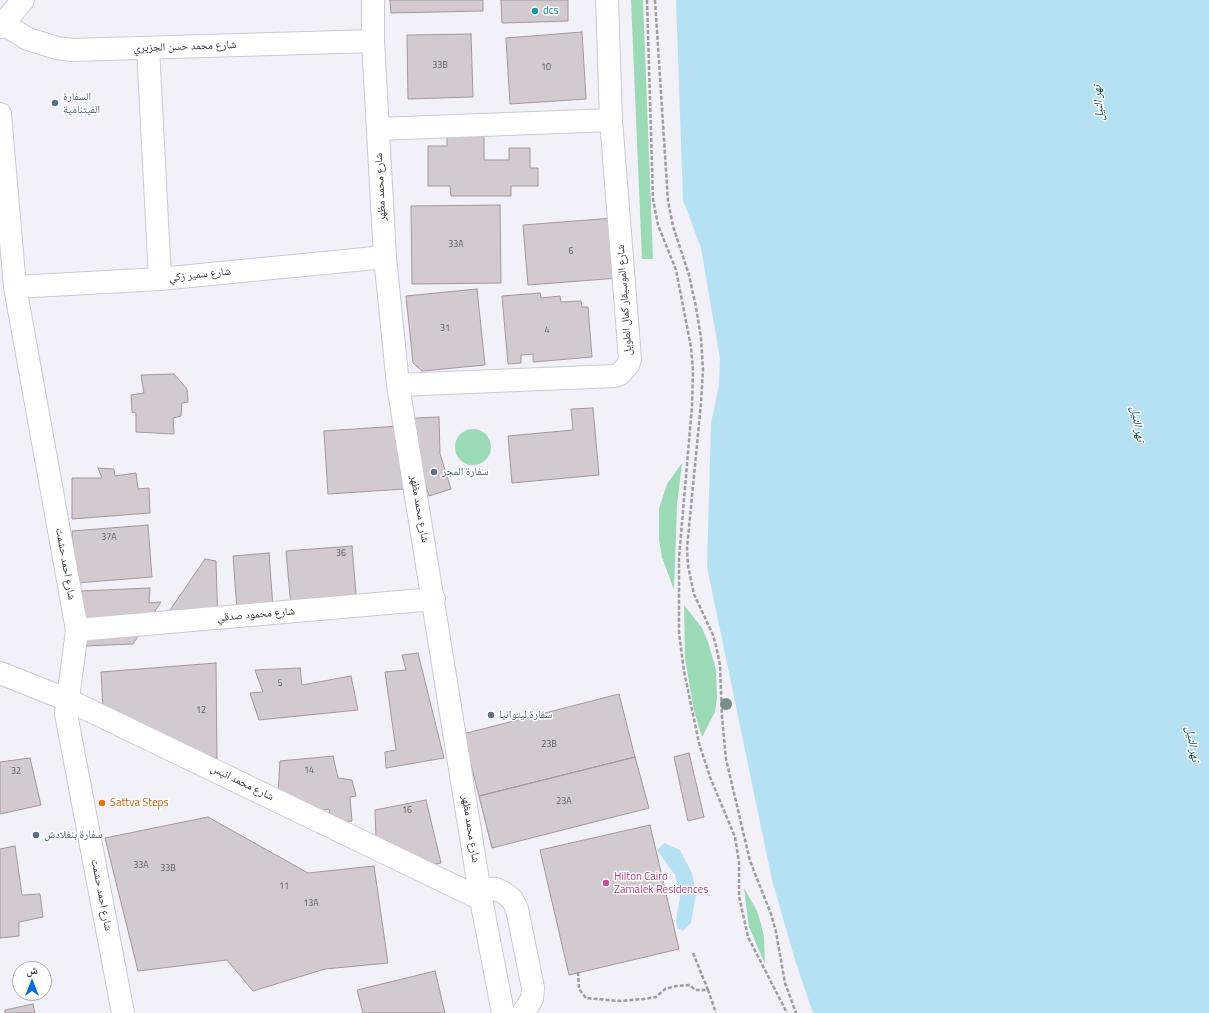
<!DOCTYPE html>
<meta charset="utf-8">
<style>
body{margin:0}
#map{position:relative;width:1209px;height:1013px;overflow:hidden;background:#f2f0f9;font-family:"Titillium Web","Noto Naskh Arabic",sans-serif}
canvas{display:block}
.north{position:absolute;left:12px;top:961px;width:40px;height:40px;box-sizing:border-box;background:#fff;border:1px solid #aeaeaf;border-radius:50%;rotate:0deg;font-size:11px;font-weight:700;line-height:16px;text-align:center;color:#353437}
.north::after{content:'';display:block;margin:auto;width:14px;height:18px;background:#076dd5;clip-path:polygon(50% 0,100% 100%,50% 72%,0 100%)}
</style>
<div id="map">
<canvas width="1209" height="1013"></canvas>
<div class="north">ش</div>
</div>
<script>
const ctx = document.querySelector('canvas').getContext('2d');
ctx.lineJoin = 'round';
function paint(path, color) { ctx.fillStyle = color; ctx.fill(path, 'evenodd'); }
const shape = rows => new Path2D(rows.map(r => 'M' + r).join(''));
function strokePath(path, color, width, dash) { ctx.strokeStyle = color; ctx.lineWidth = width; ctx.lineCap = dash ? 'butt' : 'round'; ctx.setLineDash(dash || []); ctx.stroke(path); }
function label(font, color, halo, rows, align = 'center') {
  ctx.font = font + ' "Titillium Web","Noto Naskh Arabic",sans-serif'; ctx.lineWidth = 3; ctx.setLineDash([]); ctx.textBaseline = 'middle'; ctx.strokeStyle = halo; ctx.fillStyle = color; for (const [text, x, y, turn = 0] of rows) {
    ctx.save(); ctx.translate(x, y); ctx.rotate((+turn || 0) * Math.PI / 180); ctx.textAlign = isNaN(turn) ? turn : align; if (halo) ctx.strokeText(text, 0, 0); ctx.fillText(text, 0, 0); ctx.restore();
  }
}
const green = shape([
 [631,0,643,0,653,259,642,259],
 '455 447a18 18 0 1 1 36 0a18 18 0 1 1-36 0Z',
 [682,463,677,505,674,590,662,557,659,540,659,509,667,484],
 [684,605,702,628,708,642,716,670,717,698,715,712,702,737,694,711,685,658],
 [744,888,757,911,761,924,764,937,765,964,749,927]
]);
const water = shape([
 [676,0,1209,0,1209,1013,813,1013,795,960,772,880,707,567,711,423,719,385,720,359,701,248,683,200],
 [664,843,680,850,692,873,696,893,691,923,683,931,677,928,676,920,680,898,675,875,657,850]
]);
const building = shape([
 [390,0,483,0,483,11,391,13,390,0],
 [501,0,568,0,568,21,502,23,501,0],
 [582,32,586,99,510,104,506,38,582,32],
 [471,34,473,97,408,99,407,35,471,34],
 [447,134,484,134,484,160,509,160,509,148,530,148,530,168,538,168,538,186,511,186,511,196,451,196,450,186,428,186,428,146,447,146,447,134],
 [500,205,501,283,412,284,411,206,500,205],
 [614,218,619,278,528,285,523,225,614,218],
 [477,289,485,365,422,371,413,363,406,296,477,289],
 [540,293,541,298,560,296,561,302,581,301,582,307,588,307,592,357,533,362,533,354,521,355,521,363,508,364,502,296,540,293],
 [174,374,187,389,188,402,182,403,181,416,173,418,174,434,136,432,136,413,132,412,131,395,144,393,141,375,174,374],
 [593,408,599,475,512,483,508,436,573,430,571,409,593,408],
 [439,417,440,454,451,489,429,496,417,456,415,418,439,417],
 [400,426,404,489,328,494,324,431,400,426],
 [98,468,114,469,115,476,136,473,138,489,149,488,150,513,72,519,72,478,102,478,98,468],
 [148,525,152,577,76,583,72,531,148,525],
 [352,546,357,606,291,607,286,551,352,546],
 [269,553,274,621,238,623,233,556,269,553],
 [205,559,216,561,218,628,157,629,205,559],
 [150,588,149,603,161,602,133,644,85,646,82,591,150,588],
 [418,653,444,758,386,768,385,752,396,750,385,672,406,670,402,655,418,653],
 [216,663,217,759,103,710,101,672,216,663],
 [300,668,302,685,351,676,358,710,259,720,250,693,263,692,255,670,300,668],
 [619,694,635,757,479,796,463,734,619,694],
 [689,753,704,817,688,821,674,757,689,753],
 [333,756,338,778,352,780,356,796,350,797,352,821,338,822,338,817,331,818,329,809,314,812,278,795,280,761,333,756],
 [635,757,649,808,492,848,479,796,635,757],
 [30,758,41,805,0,814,0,762,30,758],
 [426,800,441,863,425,866,390,859,388,841,376,839,375,810,426,800],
 [208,817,308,873,374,866,388,963,325,969,253,991,227,960,138,971,105,838,208,817],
 [650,825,679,949,569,975,540,850,650,825],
 [15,846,22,895,40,894,43,917,19,922,19,936,0,938,0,849,15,846],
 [435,971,445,1013,363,1013,357,990,435,971],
 [33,1004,35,1013,5,1013,5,1010,33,1004]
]);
const path = shape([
 [647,0,653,199,658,225,676,270,691,347,693,370,692,406,679,558,679,633,684,671,699,743,710,777,735,837,739,862,739,896,748,937,787,1013],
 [655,0,668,201,673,226,689,275,696,307,701,338,703,370,701,403,687,548,688,566,694,594,713,635,717,650,720,665,722,717,726,759,750,861,771,914,776,932,785,983,796,1013],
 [693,953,708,990],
 [578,972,579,989,586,998,619,1001,644,999,656,997,665,989,676,986,690,985,695,990,708,990,716,1013]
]);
const minor = shape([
 [373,0,373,41,385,257,398,385,481,899,503,1013],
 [0,22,28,39,57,48,72,50,373,41],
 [0,27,23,0],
 [148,48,160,279],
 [0,114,15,287,77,630,66,714,123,1013],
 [378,129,611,120],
 [15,287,160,279,385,257],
 [398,385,614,376,620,374,628,365,630,359,611,120,607,0],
 [77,630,434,599],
 [0,673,68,700,481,899],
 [479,888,496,889,504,893,512,899,517,909,533,988,532,999,523,1013]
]);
const trees = [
 [726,704]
];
const markers = [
 [535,11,4,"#0f9aa8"],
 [55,103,4,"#5c6f8a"],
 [434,472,4,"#5c6f8a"],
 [491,715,4,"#5c6f8a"],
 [102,803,4,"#e8710a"],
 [36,835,4,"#5c6f8a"],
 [606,883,4,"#d1479c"]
];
const numberNames = [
 ["33B",440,66],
 ["10",546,68],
 ["33A",456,245],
 ["6",571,252],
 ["31",445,329],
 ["4",547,331],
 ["37A",109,538],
 ["36",341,554],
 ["5",280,684],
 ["12",201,711],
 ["23B",549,745],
 ["14",309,771],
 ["32",16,772],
 ["23A",564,802],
 ["16",407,811],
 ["33A",141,866],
 ["33B",168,869],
 ["11",284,887],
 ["13A",311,904]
];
const cultureNames = [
 ["dcs",543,11]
];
const streetNames = [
 ["شارع محمد حسن الجزيري",185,47,-2],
 ["شارع محمد مظهر",381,187,-93],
 ["شارع سمير زكي",200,275,-6],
 ["شارع الموسيقار كمال الطويل",625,300,-94],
 ["شارع محمد مظهر",419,509,80],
 ["شارع احمد حشمت",65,564,80],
 ["شارع محمود صدقي",256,615,-5],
 ["شارع محمد انيس",242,783,26],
 ["شارع محمد مظهر",470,829,81],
 ["شارع احمد حشمت",101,895,79]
];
const serviceNames = [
 ["السفارة",63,97],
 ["الفيتنامية",63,110],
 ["سفارة المجر",442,472],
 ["سفارة ليتوانيا",499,715],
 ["سفارة بنغلادش",44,835]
];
const foodNames = [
 ["Sattva Steps",110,803]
];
const hotelNames = [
 ["Hilton Cairo",614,877],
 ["Zamalek Residences",614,890]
];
const waterNames = [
 ["نهر النيل",1099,103,-95],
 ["نهر النيل",1137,424,80],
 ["نهر النيل",1192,744,80]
];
paint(green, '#9cd9b5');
paint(water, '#b6e1f3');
paint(building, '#d3cacf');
strokePath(building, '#a0989d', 1);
strokePath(minor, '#cbc9d1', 24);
strokePath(path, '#9d9ca2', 2.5, [4, 2]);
strokePath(minor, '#fff', 22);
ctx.fillStyle = '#758e86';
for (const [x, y] of trees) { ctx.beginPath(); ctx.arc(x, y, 6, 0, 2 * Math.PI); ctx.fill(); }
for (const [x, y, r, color] of markers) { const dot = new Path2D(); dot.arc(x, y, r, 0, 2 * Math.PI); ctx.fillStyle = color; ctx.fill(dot); strokePath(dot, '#fff', 1.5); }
label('9px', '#5c5a5d', null, numberNames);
label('11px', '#0d838f', '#fff', cultureNames, 'left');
label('11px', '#353437', '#fff', streetNames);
label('11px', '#4e5e75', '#fff', serviceNames, 'left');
label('11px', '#c56008', '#fff', foodNames, 'left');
label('11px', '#b23c85', '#fff', hotelNames, 'left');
label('italic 12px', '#0d4558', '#fff', waterNames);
</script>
